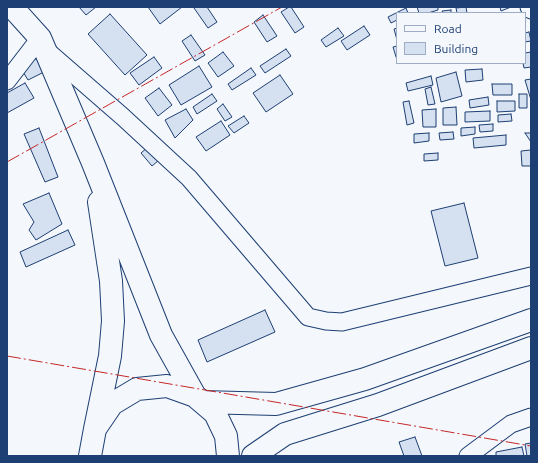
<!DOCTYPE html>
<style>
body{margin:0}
#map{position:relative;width:538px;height:463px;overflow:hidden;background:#f4f7fb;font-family:Ubuntu,sans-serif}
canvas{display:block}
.frame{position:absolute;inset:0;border:8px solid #1d3f73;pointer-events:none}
.legend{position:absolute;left:396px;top:12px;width:130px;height:52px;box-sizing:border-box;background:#f4f7fb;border:1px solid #9eadc5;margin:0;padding:5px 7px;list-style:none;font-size:12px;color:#1d3f73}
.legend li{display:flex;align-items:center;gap:8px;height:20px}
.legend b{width:20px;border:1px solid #9eadc5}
</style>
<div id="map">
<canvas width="538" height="463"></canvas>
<div class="frame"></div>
<ul class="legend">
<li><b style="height:5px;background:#f4f7fb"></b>Road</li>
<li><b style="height:11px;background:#d5e0f0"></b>Building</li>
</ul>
</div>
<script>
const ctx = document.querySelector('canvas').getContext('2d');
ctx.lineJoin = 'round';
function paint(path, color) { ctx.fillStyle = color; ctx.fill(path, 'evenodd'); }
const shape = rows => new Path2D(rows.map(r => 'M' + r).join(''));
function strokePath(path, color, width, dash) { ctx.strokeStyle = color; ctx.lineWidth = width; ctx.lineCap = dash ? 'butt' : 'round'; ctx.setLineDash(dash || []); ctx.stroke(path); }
const building = shape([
 [79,7,96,7,86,15,79,7],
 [148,7,182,7,160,24,148,7],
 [195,7,207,7,217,22,208,28,194,8,195,7],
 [289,7,291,7,304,27,295,33,281,12,289,7],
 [417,7,438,7,438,10,428,13,419,13,417,7],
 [466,7,467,13,457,13,456,8,466,7],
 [500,7,511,7,501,11,500,7],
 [406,8,408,13,397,13,397,20,391,23,388,17,406,8],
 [451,10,451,13,443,13,442,11,451,10],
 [110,14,147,55,125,75,88,34,110,14],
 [263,15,277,36,267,42,254,22,263,15],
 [364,26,370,35,347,50,341,41,364,26],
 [338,28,344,36,326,47,321,40,338,28],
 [397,28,397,40,394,29,397,28],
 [529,32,531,41,525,42,525,33,529,32],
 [191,35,205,55,195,61,182,41,191,35],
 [397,46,397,60,393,47,397,46],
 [286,49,291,56,265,73,260,66,286,49],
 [223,52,234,66,218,77,208,63,223,52],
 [531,52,531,67,524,68,523,63,525,63,525,53,531,52],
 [41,56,48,70,28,80,20,67,41,56],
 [154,57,162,68,139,85,130,73,154,57],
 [199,66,212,87,181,105,169,85,199,66],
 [251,68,256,75,232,90,228,84,251,68],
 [482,69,483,80,466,82,465,70,482,69],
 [456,72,462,96,441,102,436,78,456,72],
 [280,75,293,94,266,112,253,93,280,75],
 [431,76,433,85,408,91,406,83,431,76],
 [531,79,531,100,525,80,531,79],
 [25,83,34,98,7,113,7,93,25,83],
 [492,84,512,84,512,95,493,95,492,84],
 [431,87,435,104,428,105,425,89,431,87],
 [159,88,172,105,158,116,145,98,159,88],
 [212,94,217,101,197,114,193,107,212,94],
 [519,94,527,94,527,108,519,108,519,94],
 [488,97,489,105,470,108,469,100,488,97],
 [409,101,414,123,407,125,403,102,409,101],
 [497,101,515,101,515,111,497,112,497,101],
 [223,104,232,117,225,121,217,109,223,104],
 [456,107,457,125,443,125,443,108,456,107],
 [186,109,193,120,175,138,165,120,186,109],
 [436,109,436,127,423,127,422,110,436,109],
 [490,111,490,121,465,122,465,112,490,111],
 [511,114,512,121,498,122,498,115,511,114],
 [244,116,249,123,234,133,228,126,244,116],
 [221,121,230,135,206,151,196,137,221,121],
 [493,124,493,131,480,132,479,125,493,124],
 [475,127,475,134,461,136,461,128,475,127],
 [39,128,58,177,45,182,24,134,39,128],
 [453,132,454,139,440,140,439,133,453,132],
 [429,133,429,141,414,143,414,134,429,133],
 [525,133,531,133,531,142,525,133],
 [506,135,506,145,474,148,473,138,506,135],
 [148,147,159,160,152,166,141,153,148,147],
 [531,150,531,166,522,166,521,151,531,150],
 [438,153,438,160,424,161,424,154,438,153],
 [49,193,62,224,36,240,29,230,34,222,23,204,49,193],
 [464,203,478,258,445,266,431,211,464,203],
 [68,230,75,245,26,267,20,252,68,230],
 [265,310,275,332,207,362,198,340,265,310],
 [415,437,422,456,404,456,399,442,415,437],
 [531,443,531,456,527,456,525,444,531,443],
 [522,447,524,456,496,456,496,452,522,447]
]);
const street = shape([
 [529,7,531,10],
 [46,50,123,117,189,178,308,317,326,321,342,322,531,276],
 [7,81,40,38],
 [468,456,511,424,531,417]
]);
const primary = shape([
 [12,7,40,38,93,163,161,335,195,396,215,413,226,436,228,456],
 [202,402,276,404,365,379,531,320],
 [95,429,110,356,113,321,111,281,99,202],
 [90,456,95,429,112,404,137,389,167,386,195,396],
 [253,456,285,434,378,405,531,348]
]);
const power = shape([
 [7,162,282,7],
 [7,356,531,446]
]);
paint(building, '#d5e0f0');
strokePath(building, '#1d3f73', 1);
strokePath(street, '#1d3f73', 19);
strokePath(primary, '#1d3f73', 24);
strokePath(street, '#f4f7fb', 17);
strokePath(primary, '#f4f7fb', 22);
strokePath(power, '#c62828', 1, [14, 3, 2, 3]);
</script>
